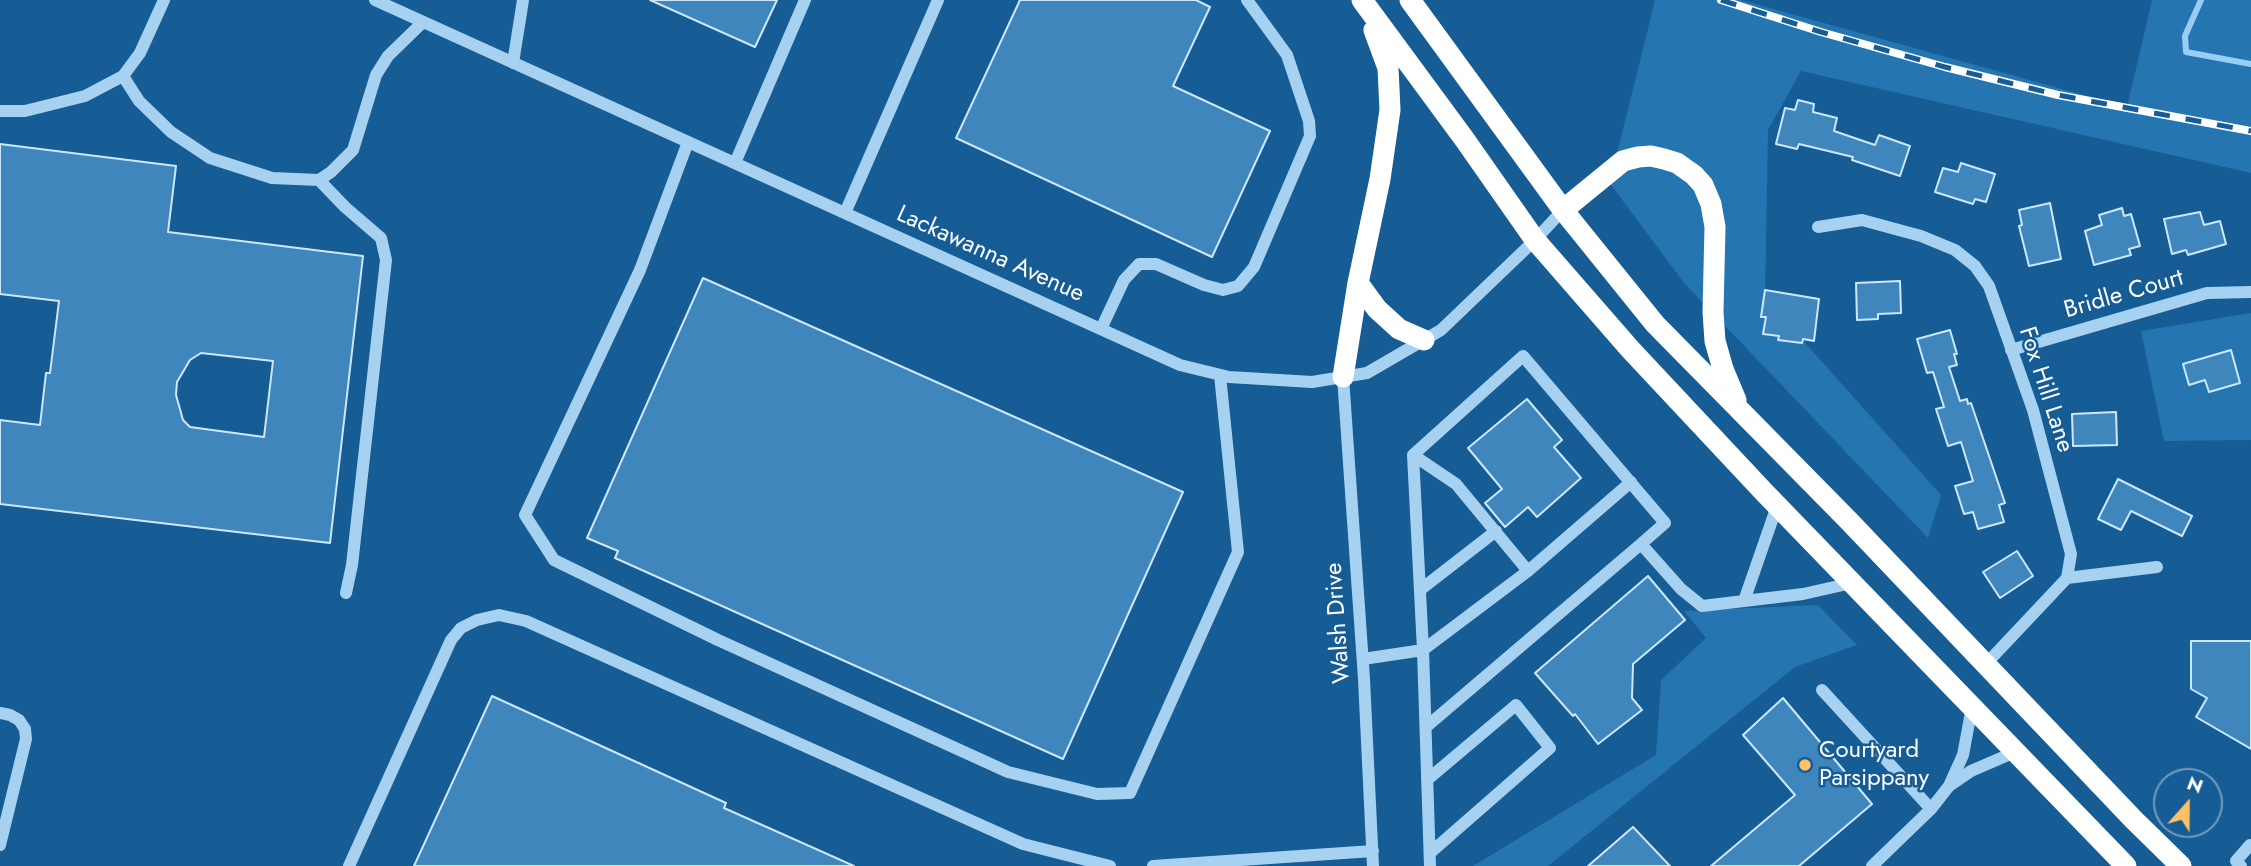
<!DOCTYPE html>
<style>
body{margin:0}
#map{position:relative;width:2251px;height:866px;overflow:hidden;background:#165c95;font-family:Jost,sans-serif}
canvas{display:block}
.north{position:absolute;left:2153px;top:768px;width:70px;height:70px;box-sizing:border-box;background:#165c95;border:2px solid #739dbf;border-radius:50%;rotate:21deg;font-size:19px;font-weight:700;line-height:28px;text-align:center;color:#fff}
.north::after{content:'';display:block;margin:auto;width:24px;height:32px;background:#ffc166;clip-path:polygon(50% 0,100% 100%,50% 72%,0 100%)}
</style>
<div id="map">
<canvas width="2251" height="866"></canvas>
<div class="north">N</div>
</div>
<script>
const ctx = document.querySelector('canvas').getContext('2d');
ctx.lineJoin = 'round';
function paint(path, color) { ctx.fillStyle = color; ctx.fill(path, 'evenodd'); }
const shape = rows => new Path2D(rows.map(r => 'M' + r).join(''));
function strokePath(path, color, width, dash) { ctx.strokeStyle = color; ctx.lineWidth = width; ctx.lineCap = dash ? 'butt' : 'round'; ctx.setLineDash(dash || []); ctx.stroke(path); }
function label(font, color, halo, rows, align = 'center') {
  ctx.font = font + ' Jost,sans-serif'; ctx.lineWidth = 5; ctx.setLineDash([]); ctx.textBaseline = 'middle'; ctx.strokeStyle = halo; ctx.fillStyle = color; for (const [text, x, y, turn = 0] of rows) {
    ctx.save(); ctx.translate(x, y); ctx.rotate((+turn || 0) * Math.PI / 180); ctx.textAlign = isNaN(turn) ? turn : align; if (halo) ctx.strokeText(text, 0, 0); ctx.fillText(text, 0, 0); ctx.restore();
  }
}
const green = shape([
 [1655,0,1741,0,2127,107,2152,0,2251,0,2251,173,1801,71,1768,130,1765,298,1941,495,1928,538,1684,283,1603,174,1613,170],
 [2251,313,2251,440,2164,441,2141,331],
 [1818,605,1857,645,1795,667,1548,866,1473,866,1656,755,1661,680,1706,638,1684,611]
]);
const stream = shape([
 [2201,0,2185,36,2186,52,2251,64]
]);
const building = shape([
 [650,0,777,0,755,47,650,0],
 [1020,0,1196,0,1210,7,1173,86,1270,131,1212,257,956,138,1020,0],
 [1798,100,1814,104,1813,112,1837,118,1834,131,1875,145,1879,135,1910,146,1900,176,1852,160,1853,157,1799,144,1797,149,1776,144,1785,108,1795,110,1798,100],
 [0,144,176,166,168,232,363,256,330,543,0,504,0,420,40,425,46,373,50,373,59,301,0,294,0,144],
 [201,353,273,361,264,437,190,427,183,420,176,395,177,382,190,360,201,353],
 [1961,163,1995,174,1986,202,1975,199,1973,204,1935,192,1943,168,1958,172,1961,163],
 [2050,203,2061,259,2029,266,2019,226,2022,225,2019,210,2050,203],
 [2122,208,2124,216,2131,214,2140,246,2129,249,2131,255,2094,265,2085,231,2102,225,2099,215,2122,208],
 [2200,212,2204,225,2220,221,2226,244,2188,255,2186,250,2172,254,2164,219,2200,212],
 [703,278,1183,492,1063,759,615,558,618,551,587,538,703,278],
 [1900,281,1901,313,1878,314,1878,319,1857,320,1856,283,1900,281],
 [1765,290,1819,299,1814,341,1803,339,1802,343,1778,340,1779,336,1763,334,1766,317,1761,317,1765,290],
 [1950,330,1957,354,1954,354,1957,365,1949,367,1960,401,1967,399,1968,404,1971,403,2005,503,1999,505,2004,522,1978,529,1973,512,1964,514,1955,486,1973,481,1961,442,1948,446,1936,409,1944,407,1933,372,1927,373,1917,339,1950,330],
 [2231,350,2240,383,2209,392,2205,380,2189,385,2183,364,2231,350],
 [1527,399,1562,440,1554,447,1581,478,1537,517,1528,507,1505,527,1485,503,1502,489,1468,448,1527,399],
 [2116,412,2117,445,2073,446,2072,414,2116,412],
 [2118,479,2192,516,2182,536,2131,511,2121,530,2098,519,2118,479],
 [2017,551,2033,576,2000,598,1983,572,2017,551],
 [1648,576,1685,620,1633,664,1632,698,1642,710,1598,744,1575,714,1573,716,1535,673,1648,576],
 [2191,641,2251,641,2251,749,2196,717,2207,698,2191,689,2191,641],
 [492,696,726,803,724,808,854,866,414,866,492,696],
 [1783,698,1872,804,1799,866,1711,866,1795,795,1743,735,1783,698],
 [1633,827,1670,866,1588,866,1633,827]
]);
const minor = shape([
 [375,0,1180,365,1229,377,1312,382,1367,373,1441,330,1535,240,1563,210],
 [513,63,523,0],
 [123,76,139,101,171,132,210,158,272,178,319,180,331,172,353,150,376,75,388,56,423,22],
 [0,111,25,111,85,96,123,76,140,53,164,0],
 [688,142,640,270,525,515,554,560,718,640,1008,772,1097,794,1130,793,1238,552,1220,375],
 [735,163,805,0],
 [319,180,345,207,381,238,386,260,352,565,346,593],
 [845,213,938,0],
 [1818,227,1862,220,1921,236,1955,250,1975,266,1989,286,2033,410,2071,554,2067,578,1985,665],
 [1101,329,1124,280,1139,264,1156,264,1204,285,1223,290,1238,286,1254,267,1310,136,1309,121,1287,55,1247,0],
 [2011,350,2207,293,2251,292],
 [1343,377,1364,679,1373,866],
 [1413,455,1456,484,1528,571],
 [2067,578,2157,567],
 [1420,590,1496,531],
 [1744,601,1777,506],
 [1363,659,1423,650,1413,455,1523,356,1665,523,1641,544,1681,589,1702,606,1803,594,1852,583],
 [1822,690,1931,809],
 [0,713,10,715,19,720,25,729,26,739,0,845],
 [1426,727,1641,544],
 [1427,780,1516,705,1550,748,1430,853],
 [1949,786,1971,771,2015,752],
 [349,866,451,640,461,628,477,620,499,615,526,621,1023,844,1110,866],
 [1153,866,1373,851],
 [1430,866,1423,650,1528,571,1631,482],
 [1872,866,1931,809,1949,786,1963,755,1972,707],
 [2241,866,2236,861,2250,845]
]);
const highway = shape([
 [1362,0,1465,140,1535,240,1630,349,1763,491,2126,866],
 [1410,0,1563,210,1655,324,1849,521,2134,820,2181,866],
 [1563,210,1623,161,1638,157,1651,156,1664,159,1677,163,1694,175,1703,185,1711,204,1715,227,1713,312,1715,341,1723,369,1736,400],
 [1358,283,1377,309,1399,329,1424,340],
 [1343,377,1358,283,1380,179,1390,110,1388,68,1374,30]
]);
const rail = shape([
 [1721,0,1821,32,1945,67,2058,95,2251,131]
]);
const markers = [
 [1805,765,7,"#ffc166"]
];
const streetNames = [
 ["Lackawanna Avenue",990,255,24],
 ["Bridle Court",2124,295,-16],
 ["Fox Hill Lane",2045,390,72],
 ["Walsh Drive",1339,623,-94]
];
const poiNames = [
 ["Courtyard",1819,751],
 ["Parsippany",1819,779]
];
paint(green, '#2575b1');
strokePath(stream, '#99cef4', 6);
paint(building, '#3e86bc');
strokePath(building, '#cde8fc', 2);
strokePath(minor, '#a6d1f1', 12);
strokePath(highway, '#fff', 21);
strokePath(rail, '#fff', 8);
strokePath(rail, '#165c95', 5, [16]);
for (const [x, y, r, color] of markers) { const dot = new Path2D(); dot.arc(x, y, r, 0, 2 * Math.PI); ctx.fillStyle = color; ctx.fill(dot); strokePath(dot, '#165c95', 2.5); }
label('24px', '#fff', '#165c95', streetNames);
label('24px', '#fff', '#165c95', poiNames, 'left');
</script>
